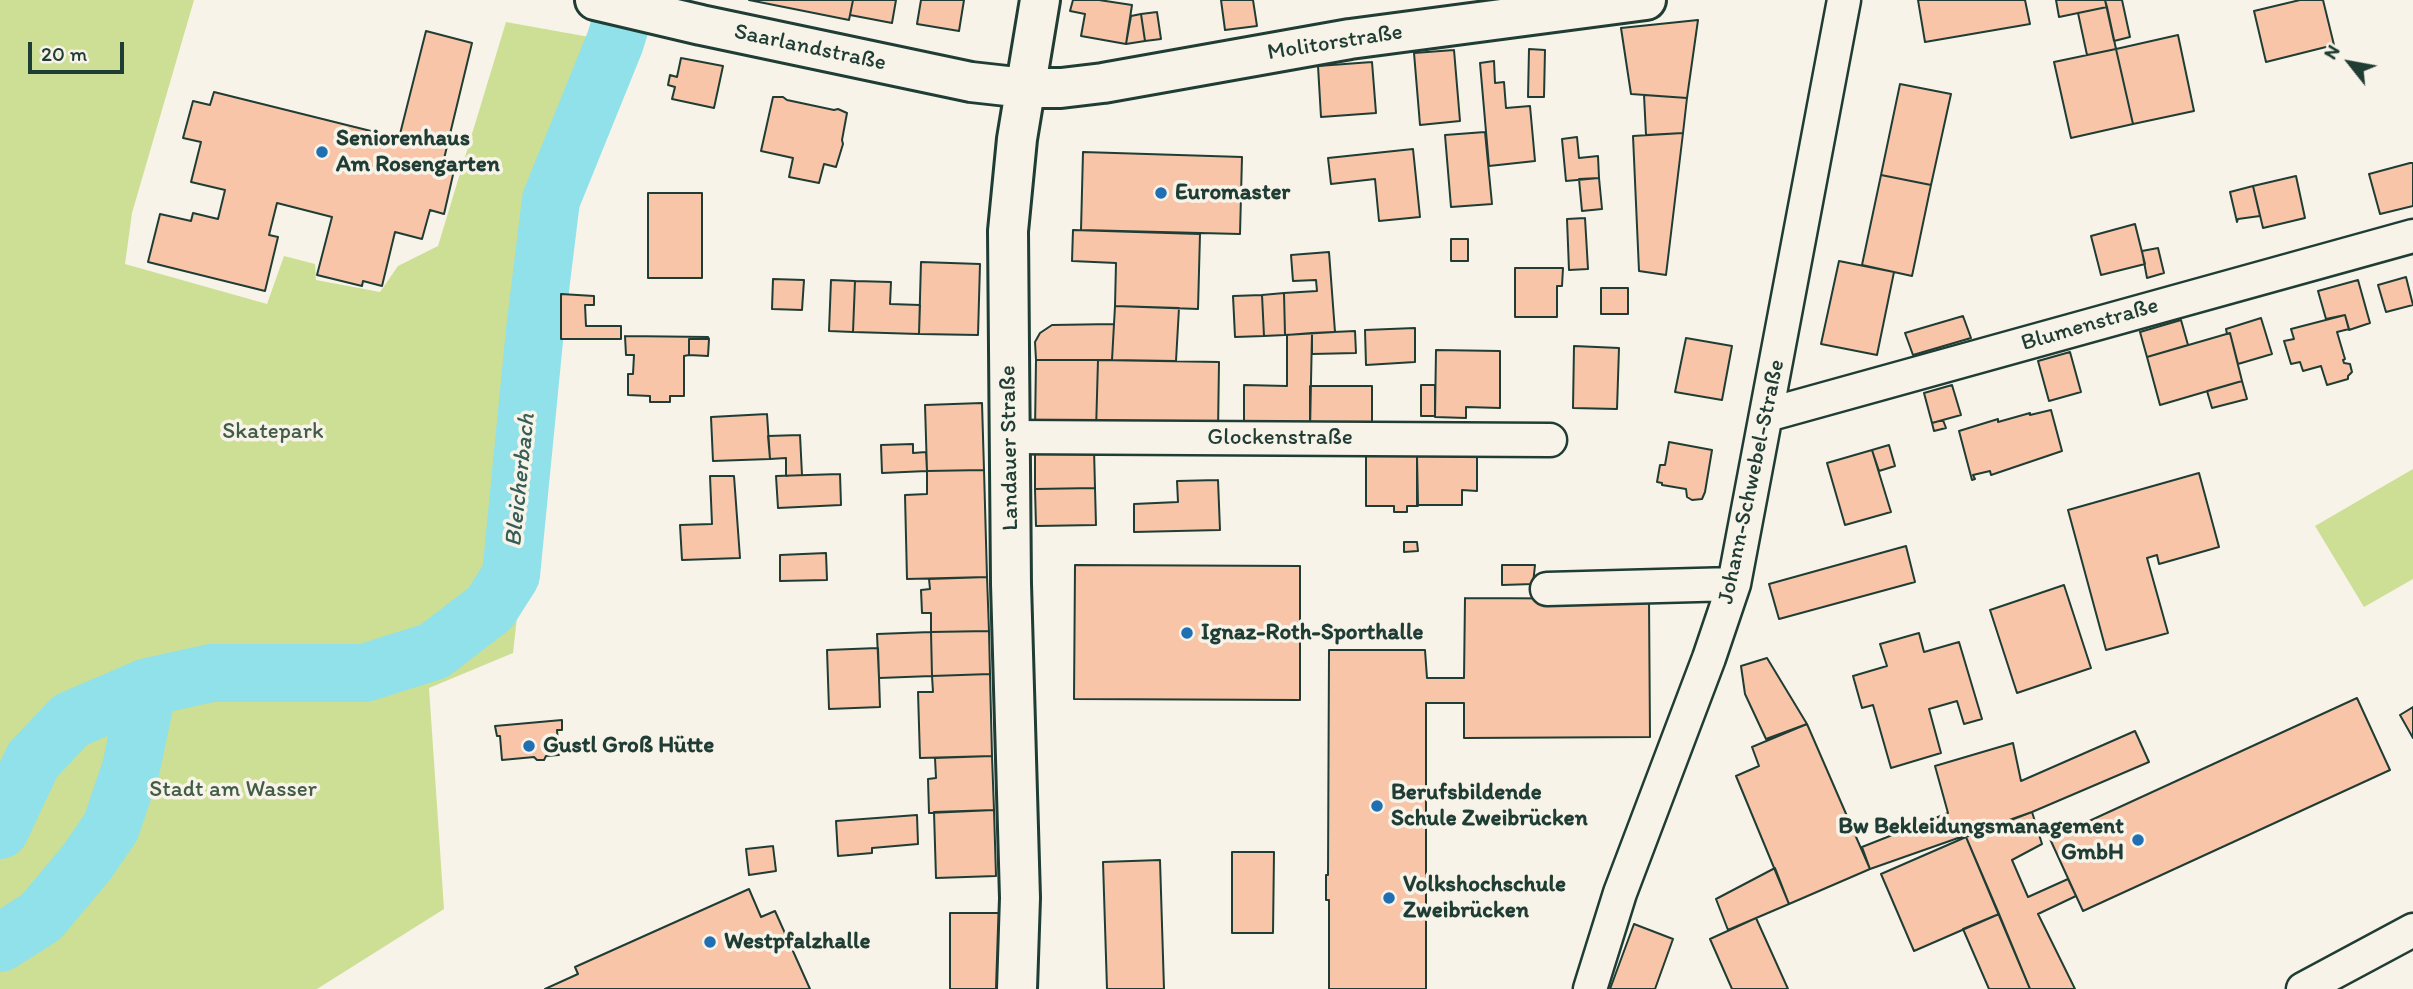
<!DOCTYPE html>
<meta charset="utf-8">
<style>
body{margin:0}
#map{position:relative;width:2413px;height:989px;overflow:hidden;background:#f7f3e8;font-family:Itim,sans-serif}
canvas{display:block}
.north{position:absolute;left:2315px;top:28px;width:70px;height:70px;-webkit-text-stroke:5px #f7f3e8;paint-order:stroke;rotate:301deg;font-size:19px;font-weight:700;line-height:28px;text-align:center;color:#1f3d34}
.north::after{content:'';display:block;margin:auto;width:24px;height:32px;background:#1f3d34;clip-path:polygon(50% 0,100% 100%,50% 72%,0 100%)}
.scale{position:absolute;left:28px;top:42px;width:96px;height:32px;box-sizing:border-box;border:4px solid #1f3d34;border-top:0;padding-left:9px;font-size:21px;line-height:24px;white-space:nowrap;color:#1f3d34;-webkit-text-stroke:5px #f7f3e8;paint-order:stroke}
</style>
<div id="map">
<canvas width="2413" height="989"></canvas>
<div class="north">N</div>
<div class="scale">20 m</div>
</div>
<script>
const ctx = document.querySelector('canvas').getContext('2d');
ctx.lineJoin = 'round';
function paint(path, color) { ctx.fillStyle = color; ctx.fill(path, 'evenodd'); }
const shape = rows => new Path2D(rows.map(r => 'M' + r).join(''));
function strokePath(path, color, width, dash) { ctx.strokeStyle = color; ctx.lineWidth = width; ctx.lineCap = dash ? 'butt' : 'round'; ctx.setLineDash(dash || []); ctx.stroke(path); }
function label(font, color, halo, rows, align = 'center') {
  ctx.font = font + ' Itim,sans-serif'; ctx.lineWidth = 7; ctx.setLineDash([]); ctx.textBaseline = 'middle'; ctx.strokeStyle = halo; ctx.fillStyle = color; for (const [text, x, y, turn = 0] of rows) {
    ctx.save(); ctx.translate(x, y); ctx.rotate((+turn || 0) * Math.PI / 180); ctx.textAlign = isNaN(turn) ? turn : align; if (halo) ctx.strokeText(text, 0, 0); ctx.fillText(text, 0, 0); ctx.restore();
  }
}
const green = shape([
 [0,0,194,0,132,213,125,264,267,304,284,256,315,264,316,280,380,292,398,266,438,246,506,22,628,44,575,165,554,255,544,373,513,653,429,688,444,909,317,989,0,989],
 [2413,469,2413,579,2364,607,2315,526]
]);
const river = shape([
 [0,830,33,760,71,720,148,687],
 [0,943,41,917,87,862,111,827,131,768,148,687,211,673,364,673,434,651,490,608,511,575,535,330,551,200,615,42,628,0]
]);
const building = shape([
 [749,0,853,0,849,20,749,0],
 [853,0,896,0,892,23,850,15,853,0],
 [921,0,964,0,959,31,917,24,921,0],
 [1073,0,1099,0,1132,5,1126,44,1081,36,1085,14,1070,11,1073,0],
 [1221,0,1253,0,1257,26,1225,30,1221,0],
 [1918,0,2025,0,2030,24,1925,42,1918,0],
 [2056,0,2105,0,2107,7,2059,17,2056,0],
 [2105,0,2122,0,2130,37,2114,41,2105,0],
 [2300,0,2323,0,2334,45,2266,62,2254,11,2300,0],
 [2107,7,2116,49,2087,55,2078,13,2107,7],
 [1157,12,1161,39,1145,41,1141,14,1157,12],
 [1141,14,1145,41,1126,44,1131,16,1141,14],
 [1698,20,1687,98,1631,94,1621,28,1698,20],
 [426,31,472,43,443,163,455,166,444,214,430,210,422,239,395,232,382,286,363,281,362,286,317,275,332,217,277,203,269,235,278,237,265,291,148,262,160,214,191,221,193,213,218,219,225,190,191,182,201,142,183,138,193,101,210,105,214,92,399,138,426,31],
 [2178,35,2194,111,2133,124,2116,49,2178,35],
 [1529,49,1545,50,1544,97,1528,97,1529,49],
 [2116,49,2133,124,2071,138,2054,62,2116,49],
 [1454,50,1460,121,1420,125,1414,53,1454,50],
 [681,58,723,66,714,108,672,99,675,87,668,85,670,75,677,77,681,58],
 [1494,61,1495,83,1504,82,1506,108,1530,106,1535,161,1489,166,1480,63,1494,61],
 [1372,62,1376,113,1321,117,1318,66,1372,62],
 [1900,84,1951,94,1931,185,1881,175,1900,84],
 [1644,95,1687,98,1683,133,1646,135,1644,95],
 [773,97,783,97,787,100,834,110,838,109,847,113,842,140,843,144,836,167,824,164,819,183,789,177,793,158,761,151,773,97],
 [1485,132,1492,204,1451,207,1445,135,1485,132],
 [1683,133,1666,275,1639,271,1633,136,1683,133],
 [1577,137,1579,158,1598,156,1599,178,1566,181,1562,139,1577,137],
 [1413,149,1420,217,1379,221,1375,179,1331,184,1328,158,1413,149],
 [1083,152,1242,157,1240,234,1081,230,1083,152],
 [2410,163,2413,163,2413,206,2380,214,2369,174,2410,163],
 [1881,175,1931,185,1912,276,1862,265,1881,175],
 [2296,176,2305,218,2263,228,2253,186,2296,176],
 [1599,178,1602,209,1582,211,1579,179,1599,178],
 [2253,186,2260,216,2238,219,2237,222,2230,192,2253,186],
 [648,193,702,193,702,278,648,278,648,193],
 [1585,218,1588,269,1569,270,1567,219,1585,218],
 [2135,224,2145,264,2101,275,2091,236,2135,224],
 [1073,230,1200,234,1198,309,1115,306,1116,263,1072,261,1073,230],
 [1451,239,1468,239,1468,261,1451,261,1451,239],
 [2158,248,2164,273,2147,278,2142,251,2158,248],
 [1329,252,1335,332,1285,335,1284,293,1317,291,1316,280,1293,281,1291,255,1329,252],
 [1839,261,1894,272,1877,355,1821,344,1839,261],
 [921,262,980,264,978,335,919,334,921,262],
 [1515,268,1563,268,1562,286,1557,286,1557,317,1515,317,1515,268],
 [2406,277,2413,305,2386,312,2378,285,2406,277],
 [773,279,804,280,802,310,772,309,773,279],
 [831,280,855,281,853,332,829,331,831,280],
 [2358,280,2370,323,2349,330,2345,315,2326,319,2318,291,2358,280],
 [855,281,891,282,890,304,920,305,919,334,853,332,855,281],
 [1601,288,1628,288,1628,314,1601,314,1601,288],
 [1284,293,1285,335,1264,336,1262,295,1284,293],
 [561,294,594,296,594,305,585,305,586,326,621,326,621,339,561,339,561,294],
 [1262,295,1264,336,1235,337,1233,296,1262,295],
 [1115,306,1179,308,1176,361,1112,360,1115,306],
 [2345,315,2349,329,2337,332,2345,359,2343,360,2344,363,2350,364,2352,372,2348,376,2348,379,2327,385,2321,366,2303,371,2300,362,2291,364,2284,341,2294,339,2291,329,2345,315],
 [1963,316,1971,338,1913,355,1905,333,1963,316],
 [2261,318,2272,354,2238,364,2230,333,2227,334,2226,329,2261,318],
 [2181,320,2188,345,2147,357,2140,332,2181,320],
 [1114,324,1112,360,1036,360,1035,342,1040,333,1052,325,1114,324],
 [1415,328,1415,362,1366,365,1365,330,1415,328],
 [1355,331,1356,353,1312,354,1312,333,1355,331],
 [1312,333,1310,431,1244,431,1244,385,1287,386,1287,335,1312,333],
 [2230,333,2242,381,2160,405,2147,357,2230,333],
 [625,336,708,337,709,339,689,339,689,355,684,356,684,396,670,396,670,402,650,402,650,396,628,395,628,374,633,374,634,355,626,355,625,336],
 [1686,338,1732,346,1722,400,1675,392,1686,338],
 [689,339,709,339,708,356,689,355,689,339],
 [1574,346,1619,348,1617,409,1573,408,1574,346],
 [1436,350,1500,351,1500,408,1466,407,1466,418,1435,417,1436,350],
 [2070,352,2081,392,2049,401,2038,361,2070,352],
 [1036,360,1098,360,1096,431,1035,430,1036,360],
 [1098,360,1219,362,1218,432,1096,431,1098,360],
 [2242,381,2247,399,2212,408,2207,391,2242,381],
 [1421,385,1435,385,1435,416,1421,416,1421,385],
 [1952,385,1961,415,1932,423,1924,393,1952,385],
 [1310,386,1372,386,1372,431,1310,431,1310,386],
 [982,403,984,470,927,471,925,405,982,403],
 [2051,410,2062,451,1991,475,1990,471,1973,475,1975,479,1972,480,1959,431,1998,419,1998,422,2030,413,2030,415,2051,410],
 [767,414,770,459,713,461,711,417,767,414],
 [1943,420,1946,428,1934,431,1932,423,1943,420],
 [800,435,802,475,786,476,786,458,770,459,768,436,800,435],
 [1669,442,1712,450,1705,492,1702,499,1692,500,1687,497,1686,489,1662,485,1662,483,1657,482,1660,465,1665,465,1669,442],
 [913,444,913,453,926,452,927,471,882,473,881,445,913,444],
 [1889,445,1895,466,1879,471,1872,450,1889,445],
 [1094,449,1095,488,1035,489,1035,451,1094,449],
 [1872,450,1891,512,1845,525,1827,463,1872,450],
 [1366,455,1417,456,1418,506,1407,506,1407,512,1394,512,1394,506,1366,506,1366,455],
 [1417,456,1477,456,1477,491,1462,490,1462,505,1417,505,1417,456],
 [984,470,987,577,907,579,905,495,927,494,927,471,984,470],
 [2199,473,2219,547,2159,564,2157,555,2147,558,2168,633,2106,650,2068,510,2199,473],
 [840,474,841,505,778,508,776,476,840,474],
 [710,476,734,476,740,558,682,560,680,525,712,524,710,476],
 [1218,480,1220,530,1134,532,1134,504,1178,502,1177,481,1218,480],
 [1095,488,1096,525,1036,526,1035,489,1095,488],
 [1404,542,1417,542,1418,551,1404,552,1404,542],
 [1906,546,1915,582,1779,619,1769,584,1906,546],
 [826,553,827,580,780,581,780,555,826,553],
 [1075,565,1300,566,1300,700,1074,699,1075,565],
 [1502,565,1535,565,1533,584,1502,585,1502,565],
 [987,577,989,631,931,632,931,613,922,613,921,590,930,589,929,579,987,577],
 [2064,585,2091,668,2017,693,1990,610,2064,585],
 [1465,598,1649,599,1650,737,1464,738,1464,703,1426,703,1426,989,1329,989,1329,900,1326,900,1326,875,1328,875,1329,650,1425,650,1427,678,1464,678,1465,598],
 [989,631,990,674,932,676,931,632,989,631],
 [931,632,932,676,879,678,877,634,931,632],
 [1919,633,1924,652,1959,642,1982,719,1964,724,1957,701,1929,709,1941,753,1891,768,1873,705,1862,708,1853,676,1887,666,1880,644,1919,633],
 [878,648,880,707,829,709,827,650,878,648],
 [1767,658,1807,724,1766,739,1745,694,1741,666,1767,658],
 [990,674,992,756,920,758,918,692,933,692,932,676,990,674],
 [2357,698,2390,770,2083,911,2050,839,2357,698],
 [2413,707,2413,738,2400,715,2413,707],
 [562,720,562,730,557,730,559,755,546,756,544,760,537,760,534,757,502,760,500,736,497,736,495,726,562,720],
 [1807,724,1870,869,1789,904,1736,776,1759,766,1752,747,1807,724],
 [2135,731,2149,762,2032,812,1870,869,1862,847,1948,813,1935,766,2013,743,2021,781,2135,731],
 [992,756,994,810,929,813,928,779,936,778,935,758,992,756],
 [994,810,996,876,936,878,934,812,994,810],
 [2032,812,2042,844,2012,860,2028,897,2068,879,2076,896,2038,914,2075,989,2030,989,1966,837,2032,812],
 [917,815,918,844,872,848,872,853,838,856,836,821,917,815],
 [1966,837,1999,914,1914,951,1881,874,1966,837],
 [773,846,776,871,749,875,746,849,773,846],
 [1232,852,1274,852,1273,933,1232,933,1232,852],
 [1160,860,1164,989,1107,989,1103,862,1160,860],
 [1775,868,1789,904,1728,930,1716,899,1775,868],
 [749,889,761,917,775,911,810,989,545,989,578,974,575,967,749,889],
 [950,913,999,913,999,989,950,989,950,913],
 [1999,914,2030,989,1989,989,1963,929,1999,914],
 [1756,918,1788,989,1732,989,1710,939,1756,918],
 [1634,924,1673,939,1655,989,1610,989,1634,924]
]);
const street = shape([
 [1767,415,2413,236],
 [1011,437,1550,440],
 [1547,589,1734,584],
 [1590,989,1620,893,1709,658,1734,584,1844,0],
 [2303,989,2413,930]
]);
const secondary = shape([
 [595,0,701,25,971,82,1025,88,1061,88,1103,83,1350,39,1646,0],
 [1017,989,1020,898,1011,584,1008,231,1017,139,1040,0]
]);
const markers = [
 [322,152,7,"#1f6fb2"],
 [1161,193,7,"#1f6fb2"],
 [1187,633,7,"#1f6fb2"],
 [529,746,7,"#1f6fb2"],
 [1377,806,7,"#1f6fb2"],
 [2138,840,7,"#1f6fb2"],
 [1389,898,7,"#1f6fb2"],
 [710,942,7,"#1f6fb2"]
];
const streetNames = [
 ["Molitorstraße",1335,43,-9],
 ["Saarlandstraße",810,48,12],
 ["Blumenstraße",2090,325,-16],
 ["Glockenstraße",1280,438],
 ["Landauer Straße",1010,448,-91],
 ["Johann-Schwebel-Straße",1752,482,-78]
];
const poiNames = [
 ["Seniorenhaus",336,139],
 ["Am Rosengarten",336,165],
 ["Euromaster",1175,193],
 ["Ignaz-Roth-Sporthalle",1201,633],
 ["Gustl Groß Hütte",543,746],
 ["Berufsbildende",1391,793],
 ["Schule Zweibrücken",1391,819],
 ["Bw Bekleidungsmanagement",2124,827,"right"],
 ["GmbH",2124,853,"right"],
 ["Volkshochschule",1403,885],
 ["Zweibrücken",1403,911],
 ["Westpfalzhalle",724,942]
];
const parkNames = [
 ["Skatepark",273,432],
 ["Stadt am Wasser",233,790]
];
const waterNames = [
 ["Bleicherbach",521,480,-84]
];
paint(green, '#cddf94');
strokePath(river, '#90e1e9', 58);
paint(building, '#f8c5a8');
strokePath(building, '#1f3d34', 2);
strokePath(street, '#1f3d34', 37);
strokePath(secondary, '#1f3d34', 44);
strokePath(street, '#f7f3e8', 32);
strokePath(secondary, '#f7f3e8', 38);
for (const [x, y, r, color] of markers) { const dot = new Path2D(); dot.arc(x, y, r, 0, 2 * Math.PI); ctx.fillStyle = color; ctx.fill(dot); strokePath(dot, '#f7f3e8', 2.5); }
label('23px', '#1f3d34', '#f7f3e8', streetNames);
label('bold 23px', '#1f3d34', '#f7f3e8', poiNames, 'left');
label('23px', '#425d47', '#f7f3e8', parkNames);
label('italic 24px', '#365e58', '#f7f3e8', waterNames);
</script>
